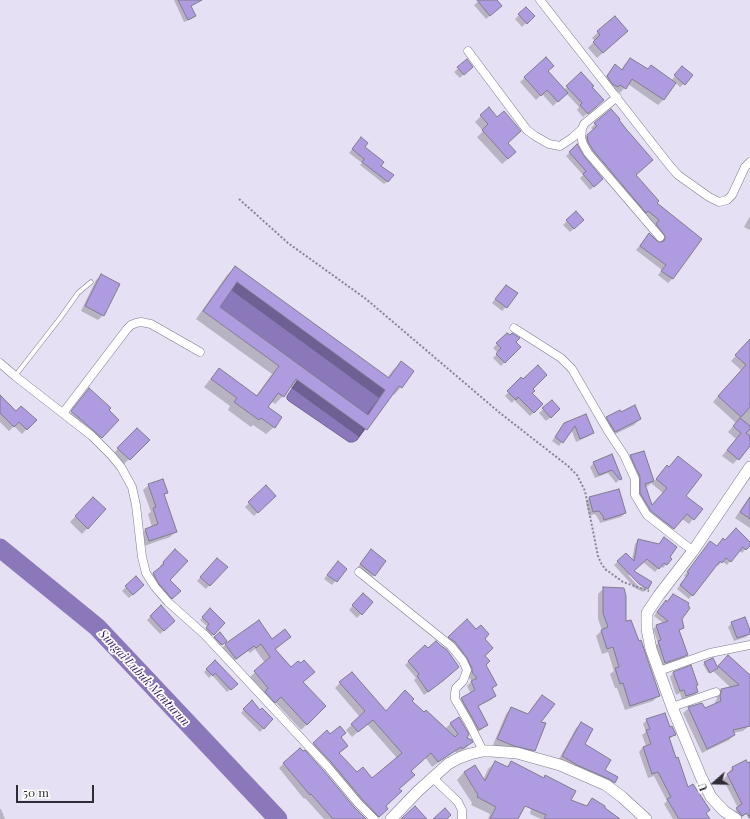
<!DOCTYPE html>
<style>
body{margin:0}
#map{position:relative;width:750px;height:819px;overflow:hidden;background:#e5e0f3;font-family:"Playfair Display",serif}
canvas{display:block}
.north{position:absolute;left:694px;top:763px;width:40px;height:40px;-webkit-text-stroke:3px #fff;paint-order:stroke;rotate:250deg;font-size:11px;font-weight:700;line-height:16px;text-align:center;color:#2f2d34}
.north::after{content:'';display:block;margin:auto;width:14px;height:18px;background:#2f2d34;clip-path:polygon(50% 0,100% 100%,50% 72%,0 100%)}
.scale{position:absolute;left:16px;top:785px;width:78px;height:18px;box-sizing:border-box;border:2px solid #2f2d34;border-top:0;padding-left:5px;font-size:12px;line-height:14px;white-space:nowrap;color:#2f2d34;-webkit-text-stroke:3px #fff;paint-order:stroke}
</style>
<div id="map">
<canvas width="750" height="819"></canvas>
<div class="north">U</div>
<div class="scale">50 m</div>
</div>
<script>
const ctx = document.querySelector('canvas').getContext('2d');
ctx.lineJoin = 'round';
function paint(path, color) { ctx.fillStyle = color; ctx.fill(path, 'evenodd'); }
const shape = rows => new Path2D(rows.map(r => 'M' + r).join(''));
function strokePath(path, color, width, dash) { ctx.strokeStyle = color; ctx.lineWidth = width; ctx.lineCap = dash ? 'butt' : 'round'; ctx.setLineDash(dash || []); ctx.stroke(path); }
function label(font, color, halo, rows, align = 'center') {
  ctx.font = font + ' "Playfair Display",serif'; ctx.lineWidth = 3.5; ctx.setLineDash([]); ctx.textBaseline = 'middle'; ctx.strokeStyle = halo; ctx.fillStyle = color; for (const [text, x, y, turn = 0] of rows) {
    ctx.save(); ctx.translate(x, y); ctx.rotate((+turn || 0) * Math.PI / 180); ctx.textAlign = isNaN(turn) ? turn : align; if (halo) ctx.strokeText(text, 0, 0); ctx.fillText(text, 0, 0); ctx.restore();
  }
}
const water = shape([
 [237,280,386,386,388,396,357,440,353,442,349,442,289,401,287,399,287,396,299,378,220,313,217,304,237,280]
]);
const shadow = shape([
 [174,0,188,0,190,6,195,16,191,19,184,22],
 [480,0,496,0,497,10,486,19,474,5],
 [526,8,533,16,522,27,515,19],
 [598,32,621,37,597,58,588,48,595,41,592,38],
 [546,58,547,71,564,90,581,74,591,87,599,104,583,117,577,110,579,107,566,93,553,106,542,94,536,100,520,82],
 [630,59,647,70,671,81,679,71,684,84,680,87,675,82,663,100,658,105,628,84,620,93,602,82,610,71,615,66,621,70,625,64],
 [467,60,471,66,460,78,454,72],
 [481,116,507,143,509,158,502,164,477,137,483,131,475,122],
 [618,120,635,175,655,203,701,239,672,279,668,283,658,275,662,270,636,250,645,239,658,243,661,243,661,238,653,229,656,225,643,215,589,154,583,140,593,130,591,128,595,124],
 [358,142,364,147,380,166,388,181,384,184,360,165,362,163,349,153],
 [577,146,583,157,602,179,590,190,580,178,583,175,566,156],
 [576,212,583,220,570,232,563,225],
 [750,216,750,230,744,227],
 [235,268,387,378,393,370,401,363,401,387,394,395,392,393,366,429,359,437,290,387,283,396,275,404,271,401,267,408,274,427,266,434,253,425,251,427,228,410,230,406,204,387,212,377,219,369,256,396,272,374,196,319,227,275],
 [231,290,379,398,366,415,218,307],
 [102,275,103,315,98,320,81,311,96,280],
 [503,290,506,307,502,311,492,303],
 [507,334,520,347,501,366,493,358,498,353,493,348],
 [750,340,750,446,733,464,722,456,736,439,728,432,736,423,713,402,741,370,731,361],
 [521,379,531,389,531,393,542,404,530,416,514,400,512,403,505,396],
 [85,393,108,410,118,420,97,441,68,416],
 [0,397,16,412,35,420,22,434,14,426,9,431,0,422],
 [552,401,555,413,546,421,539,413],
 [585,416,592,433,589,436,576,442,571,429,559,446,552,441,561,428,565,424],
 [607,418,640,419,634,425,609,437,601,423],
 [137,429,148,440,123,465,112,455],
 [643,452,654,482,662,471,685,496,701,509,689,524,682,519,669,533,647,516,626,461,631,456],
 [651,483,663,493,652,506,645,487,648,486],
 [611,456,620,479,616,483,608,473,595,478,590,467,594,463],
 [149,485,167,492,163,496,175,532,170,537,144,546,141,535,146,529,152,527,148,514,151,512,143,490],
 [266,487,274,496,254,516,245,507],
 [618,490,625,513,621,517,600,523,599,520,595,514,589,516,586,502,589,498],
 [750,496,750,528,735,518],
 [93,498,105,509,82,534,70,522],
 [638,540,671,559,663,568,660,566,655,572,643,562,633,572,651,582,647,589,643,592,635,588,614,565,626,554,632,560,635,544],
 [628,575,631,575,643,587,641,589],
 [725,541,750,543,750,544,742,553,739,550,727,565,722,561,718,566,716,564,689,599,677,589,686,577,684,576,707,546,717,547],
 [175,550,169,580,179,591,168,601,150,577,161,567,160,566],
 [368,554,374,575,370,579,357,568],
 [217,559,226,567,206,589,197,581],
 [334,566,346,569,332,585,324,579],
 [136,577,143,585,129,598,122,591],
 [604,588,625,623,658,696,653,701,625,710,617,688,615,688,610,674,614,671,608,652,602,654,596,636,602,630,598,619,598,594],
 [363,594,372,602,357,618,349,610],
 [662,605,680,619,683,627,679,631,686,655,683,659,662,666,655,646,658,643,653,629,657,625,663,623,654,616],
 [161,607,174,621,160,634,147,620],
 [210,610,224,623,211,637,204,631,208,627,200,620],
 [467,621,484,639,485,665,496,685,492,689,495,696,491,700,477,707,487,725,482,729,474,734,457,703,462,699,471,694,467,686,472,681,468,677,468,672,445,642],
 [732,623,750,633,746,637,734,641,728,627],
 [215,637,225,641,220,646,213,639],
 [290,637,275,650,302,682,325,706,301,730,275,702,269,707,249,678,265,663,255,649,250,653,248,651,230,664,220,650,226,644,272,640],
 [425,646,428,649,458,666,439,684,424,695,414,680,416,678,405,665],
 [215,662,236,684,227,692,212,675,209,678,204,672],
 [723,662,750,685,750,725,743,731,733,733,734,735,729,740,702,753,683,713,689,708,704,710,716,704,715,702,717,699,716,695,721,690,731,688,713,671,708,673,703,664,705,663,717,668],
 [673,673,695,687,697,692,693,696,682,700,680,693,676,695,670,677],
 [340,683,386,712,411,701,424,713,445,729,451,723,466,738,471,742,466,748,456,753,455,751,432,767,425,757,410,771,398,789,384,806,381,814,376,819,308,749,327,731,330,735,347,746,338,754,357,774,372,779,397,758,367,724,352,737,346,730,360,717,335,688],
 [542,696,534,750,529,756,508,751,493,745,506,714,511,708,527,715,537,701],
 [252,701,260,711,272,719,260,732,241,713],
 [647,720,669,728,674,735,669,740,688,788,709,819,673,819,664,804,667,801,654,776,648,778,639,752,643,747,646,746,642,735,646,732,643,724],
 [581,723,584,745,604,771,614,782,609,787,558,761,576,728],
 [496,762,506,768,511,762,543,779,546,776,570,801,585,807,592,799,619,819,541,819,530,814,537,782,517,819,488,819,490,814,471,805,472,803,457,780,464,772,483,780,488,769],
 [284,763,353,807,365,819,324,819,305,798,304,799,279,768],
 [750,765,750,818,749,819,746,814,739,819,732,814,738,808,723,779,729,774,728,773,732,768],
 [0,809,1,809,5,819,0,819]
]);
const river = shape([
 [0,548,97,627,278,819]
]);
const building = shape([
 [178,0,202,0,191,6,196,16,188,20,178,0],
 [477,0,497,0,502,6,490,16,477,0],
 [526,7,535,16,527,24,518,14,526,7],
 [615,16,628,31,603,53,593,42,600,35,597,31,615,16],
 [546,57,554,66,548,71,568,93,558,102,547,90,541,96,524,77,546,57],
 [630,58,648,69,651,65,676,83,664,100,632,79,626,89,620,85,618,87,612,84,607,76,615,64,622,70,630,58],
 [467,59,473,67,464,75,457,67,467,59],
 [682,66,693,75,685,85,674,75,682,66],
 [581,72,594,86,592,87,604,100,588,114,580,105,582,103,566,86,581,72],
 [489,107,497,117,504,111,521,131,508,143,516,152,508,159,482,130,488,124,480,115,489,107],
 [611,109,620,119,619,120,627,130,653,160,636,175,659,201,657,203,702,239,673,279,661,271,666,265,640,246,649,233,658,242,661,242,664,241,665,238,665,236,656,224,659,220,648,211,646,213,593,150,588,142,587,135,597,126,594,123,611,109],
 [361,137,368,143,365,147,384,162,381,166,394,175,388,182,362,162,364,159,352,149,361,137],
 [577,144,584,156,603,179,594,187,583,174,586,171,569,152,577,144],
 [576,211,584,220,574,229,566,220,576,211],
 [235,266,389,378,401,361,414,371,402,388,399,386,367,430,296,379,284,397,278,393,268,407,282,417,275,428,261,418,259,420,234,402,237,398,211,379,219,368,257,396,279,366,203,311,235,266],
 [237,282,385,390,368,415,220,307,237,282],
 [101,274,120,284,104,316,85,306,101,274],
 [506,285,518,293,507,308,495,299,506,285],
 [507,333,510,335,512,333,520,338,516,342,521,347,505,363,496,354,501,348,496,343,507,333],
 [750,339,750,407,741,417,718,396,746,365,735,355,750,339],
 [538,365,547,375,533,389,535,391,532,393,543,404,534,413,518,397,516,400,507,391,521,377,523,379,538,365],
 [89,388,111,408,109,410,119,420,102,438,71,411,89,388],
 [0,395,16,411,21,406,37,420,27,430,19,422,14,427,0,413,0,395],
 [552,400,560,409,551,418,542,408,552,400],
 [635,405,641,419,615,432,606,417,620,410,621,412,635,405],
 [586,414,594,433,580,439,575,426,563,443,555,437,564,423,586,414],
 [740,418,750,426,750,429,746,433,750,436,750,446,739,460,727,450,741,433,733,426,740,418],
 [137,428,150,440,130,460,117,448,137,428],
 [644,451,654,481,645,484,652,505,667,488,656,479,667,465,669,467,678,456,702,475,686,496,703,509,694,520,687,514,674,529,651,511,640,493,640,477,630,455,644,451],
 [612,454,622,479,620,480,612,470,599,475,593,462,612,454],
 [163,479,168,493,164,494,177,532,149,541,145,529,158,524,153,508,156,507,148,484,163,479],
 [266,485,276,496,258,513,248,502,266,485],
 [619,489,626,513,604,520,603,516,599,511,593,512,589,497,619,489],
 [93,497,106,509,88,529,75,516,93,497],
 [750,497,750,519,740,512,750,497],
 [736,528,750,542,750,546,746,550,743,547,731,562,726,558,722,563,720,561,693,596,680,585,689,573,687,572,710,541,717,546,723,538,725,540,736,528],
 [664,537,677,547,670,557,672,559,667,565,664,563,659,569,647,559,634,571,652,582,648,589,639,584,617,561,626,553,634,561,638,539,659,544,664,537],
 [175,549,188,561,170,580,181,591,172,599,159,584,153,573,164,564,163,562,175,549],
 [371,549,386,561,375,576,360,564,371,549],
 [217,558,228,567,210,586,200,577,217,558],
 [338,561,347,569,337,582,327,575,338,561],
 [136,576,144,585,133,595,125,586,136,576],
 [603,587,624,588,626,596,626,621,631,620,639,641,641,640,660,696,630,706,623,683,620,684,615,668,619,667,613,647,607,649,601,630,608,627,603,613,603,587],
 [363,593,373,602,362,615,352,605,363,593],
 [673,594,689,603,688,605,690,608,682,619,684,628,679,630,688,655,665,663,658,641,661,640,656,625,668,621,657,612,666,600,667,602,673,594],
 [161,605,175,621,164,631,150,616,161,605],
 [210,608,225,623,214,635,206,628,209,624,202,617,210,608],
 [745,617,750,630,750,634,737,638,731,622,745,617],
 [467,619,476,629,481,625,489,634,485,639,493,648,485,656,490,661,486,665,497,685,492,688,496,696,478,706,488,725,479,730,461,698,475,690,471,681,477,678,472,672,472,668,467,658,455,642,448,637,467,619],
 [259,620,272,639,285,629,291,637,275,649,291,667,298,661,301,663,304,660,315,672,303,682,326,706,307,725,281,697,275,703,265,692,268,688,254,671,270,657,261,644,256,648,254,646,236,659,225,644,259,620],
 [220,632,227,641,222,645,214,637,220,632],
 [436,641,440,645,447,650,459,667,444,680,428,692,417,676,419,674,408,661,425,645,428,648,436,641],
 [728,655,750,675,750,726,733,730,735,735,707,749,688,707,702,703,705,708,721,701,720,696,721,693,721,689,739,685,718,666,728,655],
 [713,658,718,668,710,673,704,662,713,658],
 [215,660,238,684,231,690,215,673,213,676,206,669,215,660],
 [691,665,698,685,696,686,698,692,686,696,684,690,680,691,673,672,691,665],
 [352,672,386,711,405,690,414,699,412,701,424,712,426,710,455,737,458,734,450,723,459,717,469,734,467,738,472,740,473,742,462,749,461,747,438,762,431,753,411,771,415,775,399,789,402,791,386,806,388,809,379,817,362,799,331,762,313,743,327,730,330,734,340,726,346,733,341,737,348,746,339,753,357,772,363,767,372,778,402,753,373,720,358,732,351,724,365,711,339,682,352,672],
 [542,695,555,704,541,722,546,723,535,751,514,746,497,739,511,707,528,714,542,695],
 [252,700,260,710,262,708,273,719,264,729,243,709,252,700],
 [665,713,670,727,672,726,676,735,669,737,676,758,678,757,688,787,693,784,710,810,706,813,710,819,679,819,667,799,671,797,658,772,652,774,643,747,651,744,646,730,650,729,646,719,665,713],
 [581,722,593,729,585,744,611,760,605,770,618,777,615,783,609,779,577,765,562,756,581,722],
 [300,748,303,751,305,750,323,770,354,807,366,819,333,819,311,794,310,795,283,763,300,748],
 [746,760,748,763,750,762,750,818,747,813,742,816,736,808,742,804,727,774,733,770,732,767,746,760],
 [495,761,508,767,511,761,544,778,545,775,576,791,571,800,587,806,592,798,605,806,605,808,620,819,544,819,546,815,525,806,518,819,490,819,496,807,477,797,478,795,464,772,475,765,485,781,495,761],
 [415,806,427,819,401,819,415,806],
 [445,808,451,815,447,819,433,819,445,808]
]);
const path = shape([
 [239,199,288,243,366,299,500,413,568,466,577,475,585,491,598,556,601,563,605,569,623,582,649,591]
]);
const lane = shape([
 [15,376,61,317,78,293,91,282]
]);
const street = shape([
 [540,0,670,166,678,175,709,197,719,202,727,200,732,195,745,167,750,162],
 [468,51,527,130,535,136,549,144,560,146,572,138,582,129],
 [617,97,584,124,582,129,581,137,583,144,588,153,660,237],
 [514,328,561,358,572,369,608,431,624,455,635,479,635,495,647,515,693,551],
 [0,363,15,376,92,436,111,455,121,467,132,487,136,505,142,557,146,573,155,587,168,602,205,635,327,766,358,803,374,819],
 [63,413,127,329,131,325,136,323,141,322,151,324,200,352],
 [359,572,451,646,463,661,467,670,465,676,463,681,456,688,455,693,455,699,469,723,483,751],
 [659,671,710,653,750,645],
 [672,707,716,692],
 [433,778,458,802,462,810,462,819]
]);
const secondary = shape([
 [391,819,418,791,448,764,459,758,470,754,483,751,491,751,517,753,560,765,606,785,622,797,646,819],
 [736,819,724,811,711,797,701,777,672,707,651,649,647,629,647,613,659,595,693,551,750,467]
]);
const waterNames = [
 ["Sungai Lubuk Menturun",144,678,47]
];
paint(water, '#8b78ba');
strokePath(water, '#6f6292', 1);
paint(shadow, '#0003');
strokePath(river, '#8b78ba', 19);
paint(building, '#af9bdf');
strokePath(building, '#807c8d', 1);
strokePath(lane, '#7e7a8b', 5);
strokePath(street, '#7e7a8b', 9);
strokePath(secondary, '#7e7a8b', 12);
strokePath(path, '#878491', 2, [2, 2]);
strokePath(lane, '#fff', 4);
strokePath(street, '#fff', 8);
strokePath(secondary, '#fff', 11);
label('italic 12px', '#402170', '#fff', waterNames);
</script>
